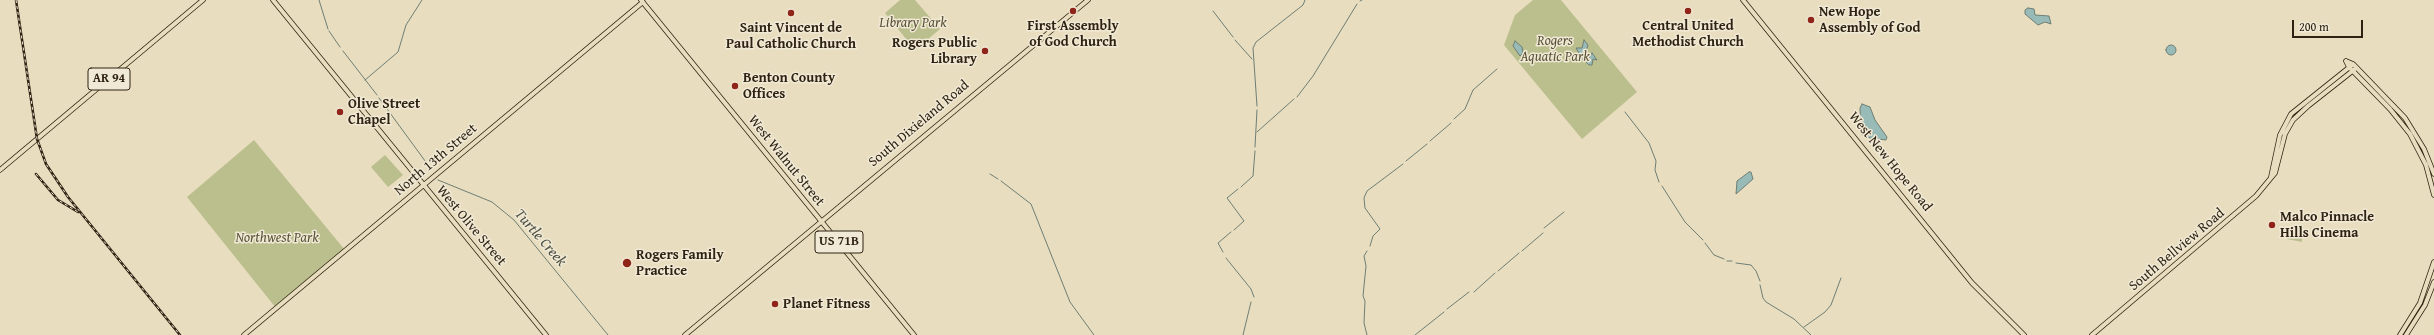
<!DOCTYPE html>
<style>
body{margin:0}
#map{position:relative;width:2434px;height:335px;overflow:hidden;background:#e8ddbe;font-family:"Gentium Book Plus",serif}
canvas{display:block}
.scale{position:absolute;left:2292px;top:20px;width:71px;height:18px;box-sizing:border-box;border:2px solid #2f2212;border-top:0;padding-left:5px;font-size:12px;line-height:14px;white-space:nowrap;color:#2f2212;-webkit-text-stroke:3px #f0e9d5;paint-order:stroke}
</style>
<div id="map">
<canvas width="2434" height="335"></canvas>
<div class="scale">200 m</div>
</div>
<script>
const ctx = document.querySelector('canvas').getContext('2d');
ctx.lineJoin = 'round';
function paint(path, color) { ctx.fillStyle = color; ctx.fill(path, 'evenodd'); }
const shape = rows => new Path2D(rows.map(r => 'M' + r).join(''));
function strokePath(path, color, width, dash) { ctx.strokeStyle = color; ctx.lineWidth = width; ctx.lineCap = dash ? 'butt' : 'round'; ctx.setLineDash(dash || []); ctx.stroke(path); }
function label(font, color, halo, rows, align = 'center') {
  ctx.font = font + ' "Gentium Book Plus",serif'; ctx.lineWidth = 3; ctx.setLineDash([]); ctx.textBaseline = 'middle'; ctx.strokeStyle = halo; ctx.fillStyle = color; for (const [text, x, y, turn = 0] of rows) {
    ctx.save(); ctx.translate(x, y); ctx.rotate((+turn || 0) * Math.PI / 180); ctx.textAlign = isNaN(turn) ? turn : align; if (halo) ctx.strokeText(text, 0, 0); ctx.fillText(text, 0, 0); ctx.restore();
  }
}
const green = shape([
 [900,0,915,0,940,29,915,50,885,13],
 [1533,0,1561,0,1637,92,1582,139,1504,45,1515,15],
 [254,140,345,250,276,308,187,197],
 [385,155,403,175,388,187,371,167],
 [2302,226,2302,242,2287,239,2289,227]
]);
const water = shape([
 [2028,8,2034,9,2035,15,2049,16,2051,24,2045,22,2038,25,2025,14,2025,10,2028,8],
 [1584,40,1588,45,1583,60,1576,48,1582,48,1584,40],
 [1515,41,1522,47,1523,53,1520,56,1513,46,1515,41],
 '2166 50a5 5 0 1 1 10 0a5 5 0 1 1-10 0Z',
 [1592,53,1597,60,1593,59,1592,65,1589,65,1586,62,1592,53],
 [1862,104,1870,107,1875,120,1887,137,1886,140,1870,138,1861,134,1860,108,1862,104],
 [1749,172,1751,172,1753,179,1736,194,1737,181,1749,172]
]);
const stream = shape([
 [319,0,328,29],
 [1360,1,1362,0],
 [1213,11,1233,37],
 [329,31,340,47],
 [1235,40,1252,59],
 [343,51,377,95],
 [365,80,398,52,406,25,422,0],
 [1297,97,1313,76,1357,4],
 [379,98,431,169],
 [1257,106,1253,48,1256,42,1303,5,1305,0],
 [1625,112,1649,143,1656,161,1655,170,1659,182],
 [1454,119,1465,109,1473,90,1497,69],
 [1257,132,1294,99],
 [1430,141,1451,123],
 [1255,147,1257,110],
 [1406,161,1427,144],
 [990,174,998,179],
 [438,180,492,202,514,220,608,335],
 [1001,181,1031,204,1070,302,1094,335],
 [1662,186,1685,222,1703,240],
 [1241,187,1253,176,1255,151],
 [1544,228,1564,212],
 [1234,230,1244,221,1227,198,1238,189],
 [1705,243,1714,255,1724,259],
 [1370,246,1373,236,1380,229,1365,208,1364,198,1367,191,1403,164],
 [1367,251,1364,256,1366,266,1363,296,1365,301,1364,323,1367,335],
 [1522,251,1543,233],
 [1223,252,1218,243,1231,232],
 [1226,258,1251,289,1254,297],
 [1727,261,1732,261],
 [1736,263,1751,265,1756,271,1760,281],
 [1498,271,1519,253],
 [1760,285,1763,298,1766,302,1794,319,1811,335],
 [1474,292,1495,273],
 [1447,309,1469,292],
 [1804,327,1825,312,1831,305,1841,278],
 [1243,335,1251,302],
 [1415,335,1444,312]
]);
const major = shape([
 [273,0,546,335],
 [641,0,914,335],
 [1743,0,1972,283,2024,335],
 [2346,61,2349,67,2390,109,2410,134,2426,165,2434,195],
 [2346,61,2353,64,2405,118,2424,149,2434,174],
 [0,170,203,0],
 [2271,177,2280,135,2291,114,2351,66],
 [244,335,643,2],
 [685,335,1088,0],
 [2092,335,2256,196,2275,173,2285,134,2293,120,2308,106,2355,69],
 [2400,335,2420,303,2434,262],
 [2406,335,2425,305,2434,282]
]);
const rail = shape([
 [16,0,37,139,46,164,68,197,180,335],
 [36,174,58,200,78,212]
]);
const markers = [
 [1073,11,4,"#8f2418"],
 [1688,11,4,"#8f2418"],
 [791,13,4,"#8f2418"],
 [1811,20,4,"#8f2418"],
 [985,51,4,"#8f2418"],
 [735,86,4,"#8f2418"],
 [340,112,4,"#8f2418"],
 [2272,225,4,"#8f2418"],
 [627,263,5,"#8f2418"],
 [775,304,4,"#8f2418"]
];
const shields = [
 [109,79,42],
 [839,242,48]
];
const shieldNames = [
 ["AR 94",109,79],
 ["US 71B",839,242]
];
const poiNames = [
 ["New Hope",1819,12],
 ["Assembly of God",1819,28],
 ["First Assembly",1073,26,"center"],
 ["of God Church",1073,42,"center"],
 ["Central United",1688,26,"center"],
 ["Methodist Church",1688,42,"center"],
 ["Saint Vincent de",791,28,"center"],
 ["Paul Catholic Church",791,44,"center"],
 ["Rogers Public",977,43,"right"],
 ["Library",977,59,"right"],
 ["Benton County",743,78],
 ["Offices",743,94],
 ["Olive Street",348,104],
 ["Chapel",348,120],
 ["Malco Pinnacle",2280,217],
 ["Hills Cinema",2280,233],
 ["Rogers Family",636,255],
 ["Practice",636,271],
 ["Planet Fitness",783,304]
];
const parkNames = [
 ["Library Park",913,23],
 ["Rogers",1555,41],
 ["Aquatic Park",1555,57],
 ["Northwest Park",277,238]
];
const streetNames = [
 ["South Dixieland Road",919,124,-40],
 ["North 13th Street",436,160,-40],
 ["West Walnut Street",786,161,51],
 ["West New Hope Road",1890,162,51],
 ["West Olive Street",471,226,50],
 ["South Bellview Road",2177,250,-40]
];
const waterNames = [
 ["Turtle Creek",540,238,49]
];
paint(green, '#bbbf8e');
paint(water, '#98bbb7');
strokePath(water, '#6e7e75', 1);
strokePath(stream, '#6e7e75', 1);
strokePath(major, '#2f2212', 5.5);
strokePath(major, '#e8ddbe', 4);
strokePath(rail, '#2f2212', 2.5);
strokePath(rail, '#f0e9d5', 1, [3]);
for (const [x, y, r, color] of markers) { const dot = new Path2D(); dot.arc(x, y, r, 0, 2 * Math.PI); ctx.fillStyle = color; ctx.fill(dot); strokePath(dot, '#f0e9d5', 1.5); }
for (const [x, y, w] of shields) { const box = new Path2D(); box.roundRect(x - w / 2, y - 11, w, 22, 3); ctx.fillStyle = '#f0e9d5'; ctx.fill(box); strokePath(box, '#2f2212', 1); }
label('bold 13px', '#2f2212', null, shieldNames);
label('bold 14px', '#2f2212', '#f0e9d5', poiNames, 'left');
label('italic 14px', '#595137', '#f0e9d5', parkNames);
label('14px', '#2f2212', '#f0e9d5', streetNames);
label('italic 15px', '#4e5044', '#f0e9d5', waterNames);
</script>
